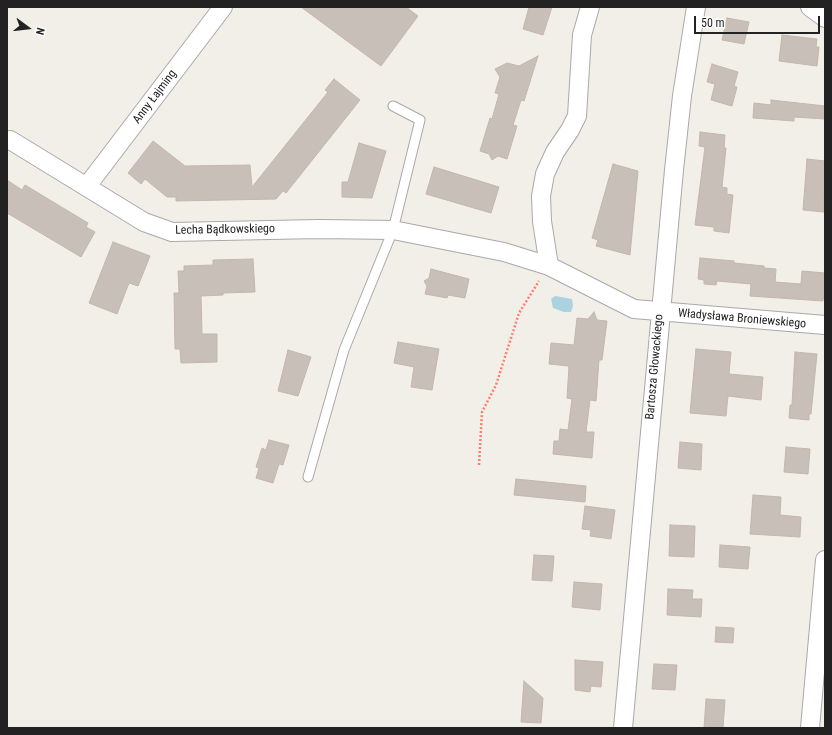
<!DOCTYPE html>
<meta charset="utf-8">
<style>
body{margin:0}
#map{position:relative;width:832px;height:735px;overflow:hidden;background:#f2efe9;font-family:"Roboto Condensed",sans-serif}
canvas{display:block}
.frame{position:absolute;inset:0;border:8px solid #222;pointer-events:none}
.north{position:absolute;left:8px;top:8px;width:40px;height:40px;-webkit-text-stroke:3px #fff;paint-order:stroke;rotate:105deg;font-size:11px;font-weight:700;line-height:16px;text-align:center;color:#222}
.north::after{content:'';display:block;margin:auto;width:14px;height:18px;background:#222;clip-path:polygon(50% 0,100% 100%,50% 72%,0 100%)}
.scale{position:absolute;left:694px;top:16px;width:126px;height:18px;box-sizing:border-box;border:2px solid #222;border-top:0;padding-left:5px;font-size:12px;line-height:14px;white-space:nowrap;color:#222;-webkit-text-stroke:3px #fff;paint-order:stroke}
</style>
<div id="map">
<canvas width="832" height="735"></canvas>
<div class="frame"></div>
<div class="north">N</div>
<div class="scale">50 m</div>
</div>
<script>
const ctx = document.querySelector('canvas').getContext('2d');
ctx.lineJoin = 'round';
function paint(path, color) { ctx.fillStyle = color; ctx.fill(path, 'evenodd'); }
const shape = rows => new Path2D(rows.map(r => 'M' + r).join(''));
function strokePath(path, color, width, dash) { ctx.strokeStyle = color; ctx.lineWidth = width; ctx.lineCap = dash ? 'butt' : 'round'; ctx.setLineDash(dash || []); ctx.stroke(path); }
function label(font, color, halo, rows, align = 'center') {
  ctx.font = font + ' "Roboto Condensed",sans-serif'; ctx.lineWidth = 4; ctx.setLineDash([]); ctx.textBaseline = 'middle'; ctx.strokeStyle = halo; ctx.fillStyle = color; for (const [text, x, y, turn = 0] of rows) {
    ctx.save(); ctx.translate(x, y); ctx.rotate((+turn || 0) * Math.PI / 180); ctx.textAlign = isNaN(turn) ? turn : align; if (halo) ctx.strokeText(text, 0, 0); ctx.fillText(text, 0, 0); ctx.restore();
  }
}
const water = shape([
 [555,296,572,299,573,306,571,312,564,312,553,308,551,299]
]);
const building = shape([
 [301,7,406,7,418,16,381,66,301,7],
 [529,7,552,7,543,35,523,29,529,7],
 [727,18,749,22,744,44,722,40,727,18],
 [782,35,817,39,816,47,819,47,817,66,779,61,782,35],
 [538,56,524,101,521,100,513,125,517,126,507,159,498,156,492,160,489,154,480,151,490,118,492,119,499,94,495,93,500,77,495,69,507,63,519,66,538,56],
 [712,64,738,72,734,86,737,87,732,106,711,100,715,84,707,82,712,64],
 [334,79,360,100,286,193,283,191,276,199,176,201,176,197,167,197,145,179,141,184,128,173,153,141,185,166,250,165,252,187,328,92,325,90,334,79],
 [771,100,825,106,825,119,794,117,794,121,753,118,754,103,771,105,771,100],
 [700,132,725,135,724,148,726,148,722,187,727,188,727,194,733,195,729,233,714,231,714,227,695,225,705,147,699,146,700,132],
 [359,143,386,151,372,198,342,197,342,182,348,182,359,143],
 [807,159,825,161,824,212,803,210,807,159],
 [613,164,638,171,630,255,596,246,598,240,592,238,613,164],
 [434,167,499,187,491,213,426,194,434,167],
 [7,180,22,190,25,185,88,223,86,227,95,232,81,257,7,213,7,180],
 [113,242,150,256,138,286,129,283,117,314,89,303,113,242],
 [700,258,734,261,734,263,764,266,764,268,776,269,775,282,801,284,802,271,825,273,825,294,824,293,823,301,750,296,751,284,717,281,716,285,704,284,704,280,698,279,700,258],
 [253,259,255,292,223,293,223,295,201,296,202,334,217,334,217,362,181,363,180,349,175,349,174,293,179,293,178,271,184,271,184,266,213,265,213,260,253,259],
 [431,269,469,279,465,298,448,295,447,298,425,294,427,286,424,281,429,278,431,269],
 [594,312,597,320,607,321,602,360,599,360,596,401,590,400,586,432,594,432,592,458,553,454,554,441,559,441,560,429,568,430,572,399,567,398,569,366,549,364,551,343,574,345,577,318,588,319,594,312],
 [398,342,439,349,432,390,411,387,414,367,394,363,398,342],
 [696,349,731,352,729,374,763,377,761,400,728,396,726,416,690,413,696,349],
 [288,350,311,357,298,396,278,391,288,350],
 [795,352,817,354,811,414,809,414,809,420,789,418,790,405,792,405,795,352],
 [269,440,289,445,283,465,279,464,273,483,256,478,259,468,256,467,262,448,266,450,269,440],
 [680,442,702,444,701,470,678,468,680,442],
 [786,447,810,449,808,474,784,472,786,447],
 [516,479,586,486,585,502,514,495,516,479],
 [753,495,781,497,780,515,801,517,800,537,750,534,753,495],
 [585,506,615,510,611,539,590,536,591,530,582,529,585,506],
 [670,525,695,526,694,557,669,556,670,525],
 [720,545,750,547,748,569,719,567,720,545],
 [534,555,554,556,552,581,532,580,534,555],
 [574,582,602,584,600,610,572,607,574,582],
 [668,589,693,590,692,599,702,599,701,617,667,615,668,589],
 [716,627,734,628,733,643,715,642,716,627],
 [575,660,603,662,601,687,591,686,590,692,575,690,575,660],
 [654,664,677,665,675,690,652,689,654,664],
 [524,681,543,698,541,723,521,722,524,681],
 [706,699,725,700,723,728,704,728,706,699]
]);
const path = shape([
 [479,465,482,412,496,385,519,313,539,281]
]);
const service = shape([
 [308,477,344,350,393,230,420,120,393,106]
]);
const minor = shape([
 [810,7,825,18],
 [10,140,144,222,172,232,319,229,393,230,504,252,549,266,634,309,825,325],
 [87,186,223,7],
 [549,266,542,221,541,196,545,174,555,152,570,130,577,116,582,35,590,7],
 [623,728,674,170,682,96,696,7],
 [810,728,825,560]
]);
const streetNames = [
 ["Anny Łajming",155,97,-53],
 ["Lecha Bądkowskiego",225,230,-1],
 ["Władysława Broniewskiego",742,319,5],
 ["Bartosza Głowackiego",655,367,-85]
];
paint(water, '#aad3df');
paint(building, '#c7bfb8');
strokePath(building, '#c4b6ab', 1);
strokePath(service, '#a9a9a9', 11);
strokePath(minor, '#a9a9a9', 20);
strokePath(path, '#fa8072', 2.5, [2, 2]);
strokePath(service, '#fff', 9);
strokePath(minor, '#fff', 18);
label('12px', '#222', '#fff', streetNames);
</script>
